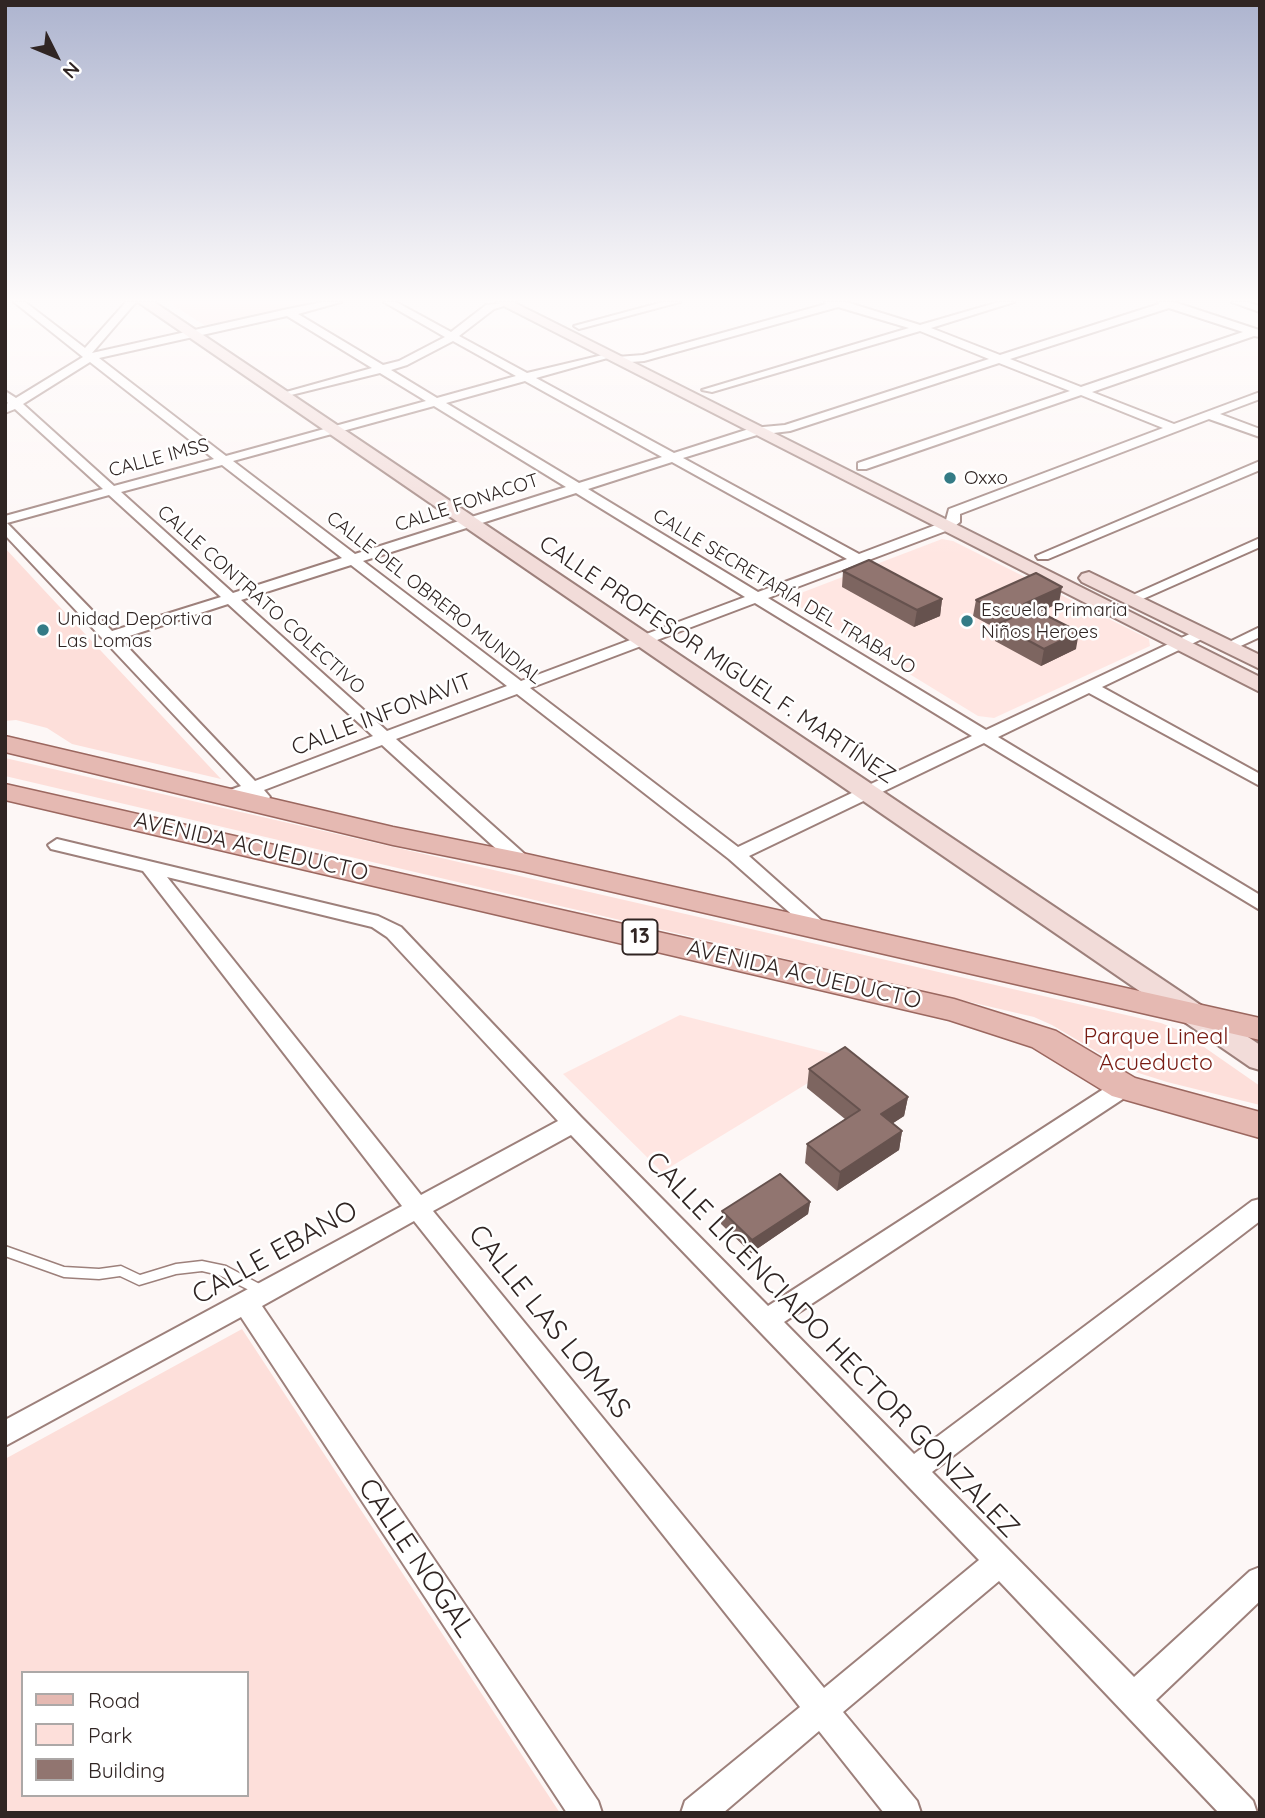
<!DOCTYPE html>
<meta charset="utf-8">
<style>
body{margin:0}
#map{position:relative;width:1265px;height:1818px;overflow:hidden;background:#fdf7f6;font-family:Quicksand,sans-serif}
canvas{display:block}
.frame{position:absolute;inset:0;border:7px solid #302523;pointer-events:none}
.legend{position:absolute;left:21px;top:1671px;width:228px;height:126px;box-sizing:border-box;background:#fff;border:2px solid #aca8a7;margin:0;padding:9px 12px;list-style:none;font-size:21px;color:#302523}
.legend li{display:flex;align-items:center;gap:14px;height:35px}
.legend b{width:35px;border:2px solid #aca8a7}
.north{position:absolute;left:21px;top:21px;width:70px;height:70px;-webkit-text-stroke:5px #fff;paint-order:stroke;rotate:133deg;font-size:19px;font-weight:700;line-height:28px;text-align:center;color:#302523}
.north::after{content:'';display:block;margin:auto;width:24px;height:32px;background:#302523;clip-path:polygon(50% 0,100% 100%,50% 72%,0 100%)}
</style>
<div id="map">
<canvas width="1265" height="1818"></canvas>
<div class="frame"></div>
<ul class="legend">
<li><b style="height:9px;background:#e5b9b2"></b>Road</li>
<li><b style="height:19px;background:#fddfda"></b>Park</li>
<li><b style="height:19px;background:#917570"></b>Building</li>
</ul>
<div class="north">N</div>
</div>
<script>
const ctx = document.querySelector('canvas').getContext('2d');
ctx.lineJoin = 'round';
function paint(path, color) { ctx.fillStyle = color; ctx.fill(path, 'evenodd'); }
const shape = rows => new Path2D(rows.map(r => 'M' + r).join(''));
function strokePath(path, color, width, dash) { ctx.strokeStyle = color; ctx.lineWidth = width; ctx.lineCap = dash ? 'butt' : 'round'; ctx.setLineDash(dash || []); ctx.stroke(path); }
function label(font, color, halo, rows, align = 'center') {
  ctx.font = font + ' Quicksand,sans-serif'; ctx.lineWidth = 5; ctx.setLineDash([]); ctx.textBaseline = 'middle'; ctx.strokeStyle = halo; ctx.fillStyle = color; for (const [text, x, y, turn = 0] of rows) {
    ctx.save(); ctx.translate(x, y); ctx.rotate((+turn || 0) * Math.PI / 180); ctx.textAlign = isNaN(turn) ? turn : align; if (halo) ctx.strokeText(text, 0, 0); ctx.fillText(text, 0, 0); ctx.restore();
  }
}
const built = shape([
 [168,302,314,302,210,325,204,325],
 [942,539,953,541,1149,639,1150,646,994,718,978,716,792,602,793,596],
 [680,1015,849,1058,662,1172,563,1074]
]);
const green = shape([
 [5,548,43,589,221,779,72,744,47,728,16,720,5,721],
 [5,758,1161,1023,1181,1031,1260,1086,1260,1105,1167,1082,1126,1069,1052,1025,1034,1017,5,776],
 [242,1329,560,1813,5,1813,5,1459],
 [23,1673,247,1673,247,1795,23,1795]
]);
const lane = shape([
 [5,1246,64,1267,99,1269,121,1266,140,1275,176,1264,202,1261,226,1266,267,1288,269,1292,267,1296,263,1297,219,1275,202,1271,176,1274,139,1285,120,1276,99,1279,64,1277,5,1256,5,1246]
]);
const street = shape([
 [14,302,25,302,85,348,126,302,136,302,92,353,288,309,323,302,341,302,298,314,383,365,399,361,445,337,384,302,396,302,451,332,486,305,516,302,494,309,459,336,527,373,611,353,611,357,536,378,674,453,752,428,785,425,989,359,920,331,712,392,702,390,909,328,838,307,644,361,617,363,611,360,617,357,643,355,826,304,825,302,846,302,920,325,999,302,1014,302,931,328,1000,355,1159,304,1158,302,1174,302,1259,330,1260,337,1254,336,1092,392,1174,424,1260,392,1260,399,1220,414,1260,429,1260,437,1209,419,960,514,960,522,951,529,768,598,986,730,1196,631,1206,631,1209,634,1206,637,1102,687,1260,774,1260,786,1089,693,998,737,1260,895,1260,910,984,743,749,856,831,929,828,934,821,935,814,934,729,859,517,694,396,739,529,858,531,862,529,866,515,866,382,745,264,790,270,797,267,801,255,801,249,795,228,802,222,801,219,797,222,793,241,786,5,535,5,516,103,489,15,409,5,413,5,405,8,403,5,400,5,391,16,398,83,357,14,302],
 [1169,308,1243,332,1081,387,1010,359,1169,308],
 [287,316,372,368,279,394,279,398,380,373,426,401,226,456,99,358,287,316],
 [453,341,516,376,437,398,391,370,407,365,453,341],
 [90,362,214,459,114,486,23,404,90,362],
 [999,363,1070,391,858,463,858,469,866,469,1081,395,1163,428,949,509,946,520,941,523,859,554,683,458,757,435,790,431,999,363],
 [525,381,662,457,579,483,446,403,525,381],
 [434,406,566,487,355,554,233,461,434,406],
 [672,462,847,559,758,592,588,489,672,462],
 [222,465,342,558,233,593,121,492,222,465],
 [576,493,745,597,521,681,363,561,576,493],
 [109,495,221,597,112,631,7,523,109,495],
 [351,565,507,686,387,731,241,600,351,565],
 [755,603,972,736,738,847,530,688,755,603],
 [228,604,373,736,255,781,120,639,228,604],
 [663,302,680,302,579,329,574,326,663,302],
 [1232,302,1247,302,1260,306,1260,312,1232,302],
 [1260,461,1260,470,1048,559,1038,559,1036,556,1260,461],
 [1260,538,1260,547,1136,602,1131,603,1124,599,1260,538],
 [1260,627,1260,637,1232,650,1222,650,1219,647,1260,627],
 [57,839,378,916,401,927,581,1117,768,1306,1116,1081,1124,1079,1132,1081,1135,1087,1132,1093,784,1322,914,1454,1252,1201,1260,1199,1260,1221,932,1472,1134,1677,1250,1571,1260,1567,1260,1601,1156,1700,1253,1801,1257,1813,1219,1813,999,1581,843,1712,917,1801,921,1813,884,1813,819,1731,723,1813,681,1813,685,1801,800,1707,414,1221,262,1306,598,1801,602,1813,567,1813,241,1317,5,1446,5,1420,402,1206,143,871,51,849,48,845,57,839],
 [167,877,372,927,387,937,558,1121,421,1195,167,877],
 [571,1135,979,1560,824,1688,433,1211,571,1135]
]);
const secondary = shape([
 [138,302,154,302,1260,1045,1260,1070,1250,1067,138,302],
 [496,302,513,302,1260,677,1260,692,496,302],
 [1089,572,1260,655,1260,669,1082,582,1079,578,1082,574,1089,572]
]);
const primary = shape([
 [5,736,393,827,522,853,1260,1018,1260,1040,522,871,393,845,5,752,5,736],
 [5,784,954,999,1056,1031,1135,1078,1260,1112,1260,1138,1112,1096,1032,1047,949,1020,5,800,5,784]
]);
const wall = shape([
 [843,571,942,599,940,616,914,627,842,587],
 [976,600,1059,603,1040,612,1076,649,1041,666,995,641,997,629,973,616],
 [809,1069,908,1097,904,1116,893,1123,902,1131,899,1150,837,1191,805,1163,807,1144,845,1119,807,1088],
 [810,1202,808,1214,751,1253,721,1224,722,1211]
]);
const shadedWall = shape([
 [1062,587,1059,603,1021,620,1024,604],
 [942,599,940,616,914,627,917,610],
 [1079,632,1076,649,1041,666,1044,649],
 [908,1097,904,1116,878,1133,881,1114],
 [902,1131,899,1150,837,1191,840,1172],
 [810,1202,808,1214,751,1253,752,1240]
]);
const building = shape([
 [869,560,942,599,917,610,843,571,869,560],
 [1036,573,1062,587,1024,604,1079,632,1044,649,998,624,1011,618,976,600,1036,573],
 [845,1047,908,1097,881,1114,902,1131,840,1172,807,1144,860,1110,809,1069,845,1047],
 [780,1174,810,1202,752,1240,722,1211,780,1174]
]);
const markers = [
 [950,478,7,"#347b86"],
 [967,621,7,"#347b86"],
 [43,630,7,"#347b86"]
];
const farStreetnames = [
 ["CALLE IMSS",159,458,-15],
 ["CALLE FONACOT",467,503,-18],
 ["CALLE SECRETARÍA DEL TRABAJO",784,592,31],
 ["CALLE DEL OBRERO MUNDIAL",434,598,38],
 ["CALLE CONTRATO COLECTIVO",261,600,42]
];
const farPoinames = [
 ["Oxxo",964,478],
 ["Escuela Primaria",981,610],
 ["Niños Heroes",981,632],
 ["Unidad Deportiva",57,619],
 ["Las Lomas",57,641]
];
const shields = [
 [640,937,35]
];
const shieldNames = [
 ["13",640,937]
];
const streetNames = [
 ["CALLE PROFESOR MIGUEL F. MARTÍNEZ",717,660,34],
 ["CALLE INFONAVIT",382,715,-21],
 ["AVENIDA ACUEDUCTO",251,847,13],
 ["AVENIDA ACUEDUCTO",804,975,13]
];
const parkNames = [
 ["Parque Lineal",1156,1037],
 ["Acueducto",1156,1063]
];
const nearStreetnames = [
 ["CALLE EBANO",275,1253,-29],
 ["CALLE LAS LOMAS",549,1322,51],
 ["CALLE LICENCIADO HECTOR GONZALEZ",832,1345,46],
 ["CALLE NOGAL",416,1558,56]
];
paint(built, '#ffe6e2');
paint(green, '#fddfda');
strokePath(lane, '#9d807b', 3);
strokePath(street, '#9d807b', 4);
strokePath(secondary, '#9d807b', 4);
strokePath(primary, '#9b675f', 3);
paint(lane, '#fff');
paint(street, '#fff');
paint(secondary, '#f2dcd9');
paint(primary, '#e5b9b2');
paint(wall, '#7d6560');
paint(shadedWall, '#66524e');
paint(building, '#917570');
strokePath(building, '#66524e', 2);
const sky = ctx.createLinearGradient(0, 0, 0, 556);
sky.addColorStop(0, '#adb4cf');
sky.addColorStop(0.54, '#fefbfb');
sky.addColorStop(1, '#fefbfb00');
ctx.fillStyle = sky;
ctx.fillRect(0, 0, 1265, 556);
for (const [x, y, r, color] of markers) { const dot = new Path2D(); dot.arc(x, y, r, 0, 2 * Math.PI); ctx.fillStyle = color; ctx.fill(dot); strokePath(dot, '#fff', 2.5); }
label('19px', '#302523', '#fff', farStreetnames);
label('19px', '#302523', '#fff', farPoinames, 'left');
for (const [x, y, w] of shields) { const box = new Path2D(); box.roundRect(x - w / 2, y - 17.5, w, 35, 5); ctx.fillStyle = '#fff'; ctx.fill(box); strokePath(box, '#302523', 2); }
label('bold 21px', '#302523', null, shieldNames);
label('23px', '#302523', '#fff', streetNames);
label('23px', '#781c13', '#fff', parkNames);
label('28px', '#302523', '#fff', nearStreetnames);
</script>
